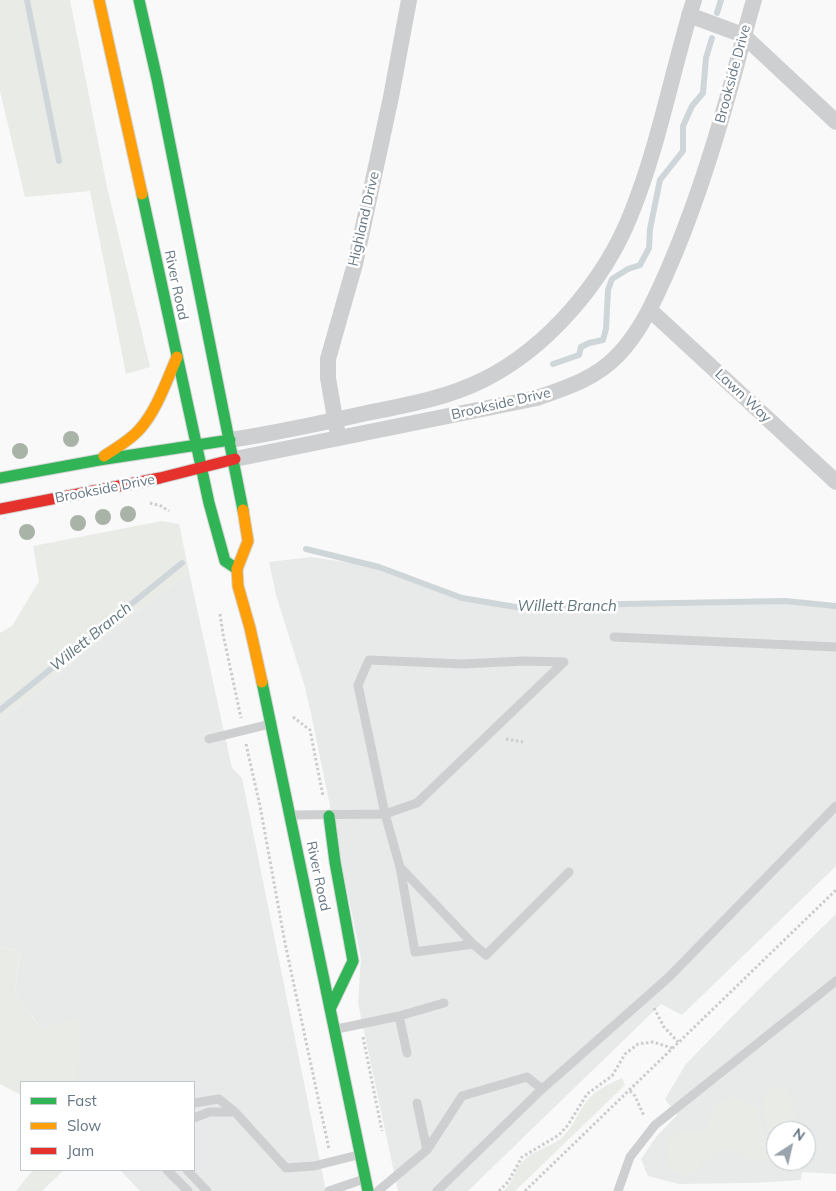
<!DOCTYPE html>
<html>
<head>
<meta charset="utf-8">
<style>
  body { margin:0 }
  #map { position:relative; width:836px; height:1191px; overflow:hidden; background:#f9f9f9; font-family:Mulish,sans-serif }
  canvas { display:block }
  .legend { position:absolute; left:20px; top:1081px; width:175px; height:90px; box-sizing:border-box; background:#fff; border:1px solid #c1c8cd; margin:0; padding:6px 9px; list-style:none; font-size:15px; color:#657683 }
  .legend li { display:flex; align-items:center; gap:10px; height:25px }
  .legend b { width:25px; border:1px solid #c1c8cd }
  .north { position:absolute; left:766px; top:1121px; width:50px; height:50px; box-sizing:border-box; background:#fff; border:1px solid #c1c8cd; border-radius:50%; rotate:35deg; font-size:14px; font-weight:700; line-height:20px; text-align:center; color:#657683 }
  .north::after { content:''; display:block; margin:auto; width:18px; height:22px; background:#99a4ac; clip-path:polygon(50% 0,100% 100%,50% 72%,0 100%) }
</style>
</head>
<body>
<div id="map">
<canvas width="836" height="1191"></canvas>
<ul class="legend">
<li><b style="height:6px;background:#30b455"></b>Fast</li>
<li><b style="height:6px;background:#ff9f0a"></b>Slow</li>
<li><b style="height:6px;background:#e5322d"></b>Jam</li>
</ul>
<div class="north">N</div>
</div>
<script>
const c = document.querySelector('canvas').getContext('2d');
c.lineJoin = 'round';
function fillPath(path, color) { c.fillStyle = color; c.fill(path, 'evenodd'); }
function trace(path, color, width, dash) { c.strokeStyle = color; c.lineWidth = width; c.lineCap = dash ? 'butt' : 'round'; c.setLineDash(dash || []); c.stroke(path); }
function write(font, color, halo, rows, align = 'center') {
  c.font = font + ' Mulish,sans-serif'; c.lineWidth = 5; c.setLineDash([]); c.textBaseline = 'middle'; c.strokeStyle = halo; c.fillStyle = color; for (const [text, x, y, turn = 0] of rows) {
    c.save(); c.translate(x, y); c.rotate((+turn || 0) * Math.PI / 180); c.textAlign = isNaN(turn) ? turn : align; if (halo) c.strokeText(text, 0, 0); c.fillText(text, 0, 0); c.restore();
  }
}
fillPath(new Path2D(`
  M311,557L379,567L462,598L522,608L622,604L785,601L836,606V866L682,1015L661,1004L468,1191H398L358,1003L361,958L311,713L304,684L276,595L269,562Z
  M189,572L232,768L242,778L326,1191H140L120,1170H194V1082H78V1075L15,994L20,951L0,946V721L121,624Z
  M836,914V1174L802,1172L801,1180L752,1183L679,1184L648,1176L641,1159L656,1137L677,1115L665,1099L686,1064L758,990ZM776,1131H806V1161H776Z`), '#e8e9e9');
fillPath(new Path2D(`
  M0,0H70L107,187L150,367L126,374L90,191L25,197L0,91Z
  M162,521L179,524L189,572L121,624L0,721V633L12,626L39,581L33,546Z
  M0,946L20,951L15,994L41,1028L81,1018L78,1082H21V1095L0,1084Z
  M622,1078L625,1085L515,1191H503C513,1183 514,1170 522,1162C532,1151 547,1148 559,1140C572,1130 577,1114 586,1102C595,1090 609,1084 622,1078Z
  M773,1088L786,1089L793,1099L794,1112L797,1119L806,1131H776V1142C765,1128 760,1108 768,1091Z
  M735,1097L749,1105L759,1106C760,1115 761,1123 765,1131C770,1143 776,1145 776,1158C771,1159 766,1162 761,1162C746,1162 736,1146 720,1151C700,1157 697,1188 671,1170L666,1145C676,1128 683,1132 700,1132C717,1120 704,1101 735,1097Z
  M33,1170H64L42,1191H16Z`), '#e8ebe6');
trace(new Path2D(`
  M27,0L59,161
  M717,13L721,0
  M553,364L579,355L581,347L589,343L603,340L606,329L608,290L612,279L628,269L640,265L649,248L650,229L660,180L683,151V126L692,106L703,93L706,58L712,38
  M306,549L379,567L462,598L522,608L622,604L785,601L836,606
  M0,710L182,563`), '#ced6d9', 6);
const fast = new Path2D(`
  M139,0L157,79L243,510
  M142,194L209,503L225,561L237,569
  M0,478L99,460L230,440
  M262,682L368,1191
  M329,816L335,862L353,961L330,1009`);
const slow = new Path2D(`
  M99,0L142,194
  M104,456C116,448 129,441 139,430C157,410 166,382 177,357
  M243,510L248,541L237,569L238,586L250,628L262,682`);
const jam = new Path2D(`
  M0,509L160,478L235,459`);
trace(fast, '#d5d6d7', 13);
trace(slow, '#d5d6d7', 13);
trace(jam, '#d5d6d7', 13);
trace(new Path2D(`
  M150,503L161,506L169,511
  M220,614L223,634L241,718
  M293,717L310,730L323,796
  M506,739L523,742
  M246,744L260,806L285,943L329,1149
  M654,1008L664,1027L678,1042
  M363,1037L382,1131
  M630,1091L635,1096L644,1116
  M499,1191L508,1182L522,1157L559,1135L568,1125L587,1094L612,1076L625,1054L638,1044L653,1042L672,1048
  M525,1191L836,890`), '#cbcccd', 3, [2.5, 2.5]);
trace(new Path2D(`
  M614,637L836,647
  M369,660L462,664L524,661L564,662L417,803L385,814L358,685Z
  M209,739L270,724
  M292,815L385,814L400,867
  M400,867L473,944L415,952Z
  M473,944L486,955L569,872
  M399,1016L444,1003
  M337,1029L399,1016L407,1053
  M194,1103L219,1099L235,1112L286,1168L314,1166L358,1155
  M194,1118L209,1112H235
  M427,1150L462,1096L527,1077L542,1089
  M167,1170L188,1191
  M187,1170L207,1191
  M329,1191L364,1179
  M378,1191L427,1150L417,1103
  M437,1191L542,1089L669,977L836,806
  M618,1191L630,1157L655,1125L836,981`), '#cecfd0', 9);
trace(new Path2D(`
  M689,15L743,35L836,122
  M650,310L836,482
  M337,430L328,378V359L355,264L391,97L409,0
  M230,440C276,433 322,423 367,413C407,405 447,398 483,380C548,348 605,280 631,214C659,145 672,71 694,0
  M235,459L537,398C565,388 595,379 617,356C640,333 654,301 667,272C693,213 712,153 729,92C738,61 745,30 754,0`), '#cecfd0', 16);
trace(fast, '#30b455', 11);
trace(slow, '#ff9f0a', 11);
trace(jam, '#e5322d', 11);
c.fillStyle = '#a9b3a7';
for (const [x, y] of [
  [71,439],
  [20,451],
  [128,514],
  [103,517],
  [78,523],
  [27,532]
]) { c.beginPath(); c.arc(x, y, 8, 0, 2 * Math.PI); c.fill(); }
write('14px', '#657683', '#fff', [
  ["Brookside Drive",733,74,-75],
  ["Highland Drive",364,219,-77],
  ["River Road",176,285,78],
  ["Lawn Way",743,396,43],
  ["Brookside Drive",501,404,-13],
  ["Brookside Drive",105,489,-11],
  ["River Road",318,876,78]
]);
write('italic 15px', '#60757c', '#fff', [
  ["Willett Branch",567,606],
  ["Willett Branch",91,637,-39]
]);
</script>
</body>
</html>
